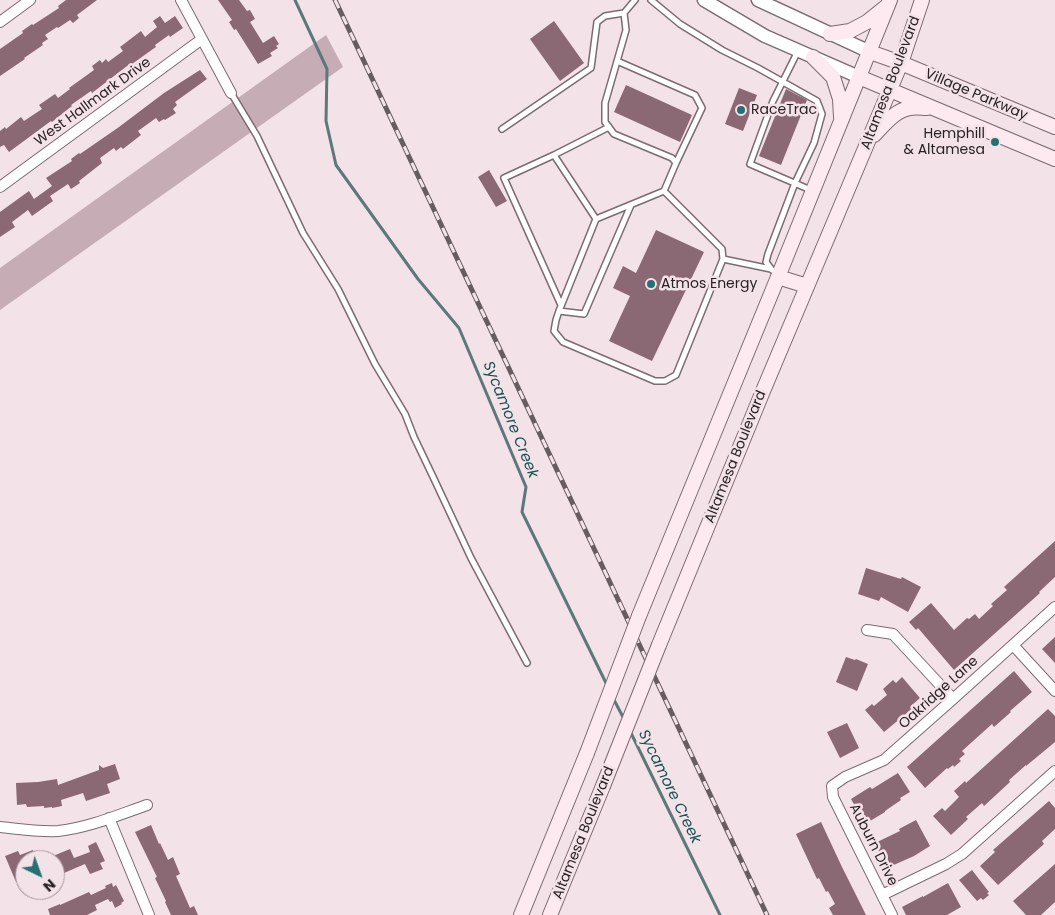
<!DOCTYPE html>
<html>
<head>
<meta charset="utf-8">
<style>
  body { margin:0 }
  #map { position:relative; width:1055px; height:915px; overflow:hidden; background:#f3e2e7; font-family:Poppins,sans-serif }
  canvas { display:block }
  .north { position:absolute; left:15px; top:850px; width:50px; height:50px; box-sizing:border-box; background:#f3e2e7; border:1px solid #a29599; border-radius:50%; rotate:138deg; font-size:14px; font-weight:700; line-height:20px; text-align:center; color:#282224 }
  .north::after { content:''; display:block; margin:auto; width:18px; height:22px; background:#257072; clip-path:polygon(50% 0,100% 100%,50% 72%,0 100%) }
</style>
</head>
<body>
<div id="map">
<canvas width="1055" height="915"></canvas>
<div class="north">N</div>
</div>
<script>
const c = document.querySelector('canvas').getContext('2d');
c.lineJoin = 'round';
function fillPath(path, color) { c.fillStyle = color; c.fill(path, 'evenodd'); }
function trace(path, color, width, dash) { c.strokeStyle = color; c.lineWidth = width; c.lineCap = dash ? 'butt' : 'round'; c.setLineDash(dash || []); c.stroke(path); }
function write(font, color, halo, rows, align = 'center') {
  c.font = font + ' Poppins,sans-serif'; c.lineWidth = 5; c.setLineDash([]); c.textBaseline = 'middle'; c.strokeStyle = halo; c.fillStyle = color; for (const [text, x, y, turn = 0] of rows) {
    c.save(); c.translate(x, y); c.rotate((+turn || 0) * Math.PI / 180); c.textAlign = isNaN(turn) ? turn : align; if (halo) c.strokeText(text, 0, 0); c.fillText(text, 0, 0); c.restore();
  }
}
fillPath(new Path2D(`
  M326,35L343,67L0,310V268Z`), '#c6adb5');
trace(new Path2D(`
  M295,0L327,69L326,121L336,165L418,279L459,328L526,487L522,512L607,685
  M613,698L624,719
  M630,731L720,915`), '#5d7879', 3);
fillPath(new Path2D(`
  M66,0H97L77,15L79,18L73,23L70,20L58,28L57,27L45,35L48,39L42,43L43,45L24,58L25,59L0,76V49L23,33L22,31L32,24L33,25L59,8L58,6Z
  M218,0H239L247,11L250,10L255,19L250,22L263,43L274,36L279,44L276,46L278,48L270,53L272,56L258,64L236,29L234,30L229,22L232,20Z
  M160,16L165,23L175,16L183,28L170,37L169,35L155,45L156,47L153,49L132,64L131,63L92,93L91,91L71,105L72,106L52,122L51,121L9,152L4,145L0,147V131L5,127L6,129L21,117L24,121L42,109L39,105L55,94L58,98L70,89L69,88L94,70L92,66L100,60L102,63L106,59L108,62L123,51L120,47L141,31L145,37L157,27L153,21Z
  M554,21L584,63L560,81L530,39Z
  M200,70L207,79L175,102L177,105L173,109L176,113L165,120L164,119L159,122L156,118L138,131L141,135L123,149L121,147L116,151L114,148L100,158L102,163L79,181L80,183L71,189L68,184L50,196L53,201L32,216L28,210L12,222L15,227L0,237V212L29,191L34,199L52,186L46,178L72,161L71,159L79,153L80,154L119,127L164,93Z
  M626,85L692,115L680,142L614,112Z
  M739,88L757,95L743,131L725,124Z
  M786,89L807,100L781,165L759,156Z
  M489,170L507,201L496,207L478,177Z
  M656,230L704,252L652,361L609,341L630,296L613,288L623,266L636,273Z
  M1055,541V577L1039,592L1040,593L954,670L918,628L916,630L909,622L931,603L954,630L967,618L969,619L975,614L979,619L993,606L991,604L1007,590L1004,587Z
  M866,568L901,579L902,577L921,587L908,612L881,597L879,601L858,594Z
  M1055,637V663L1042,649Z
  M846,657L855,660L856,659L868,664L857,691L836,682Z
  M1014,671L1032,692L1010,711L1011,712L994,727L992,724L962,751L965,754L959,759L961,761L954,767L953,765L948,769L947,768L925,788L907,767Z
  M902,677L920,698L911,706L913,708L884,732L865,710L872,704L874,706L887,695L883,689L893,680L896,683Z
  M1048,709L1055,716V742L1026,766V765L1009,780L1010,782L984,806L982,803L966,817L968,819L951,835L933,816L942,808L945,811L959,797L954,791L965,781L966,783Z
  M847,723L859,748L840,758L827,732Z
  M115,764L120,779L107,784L110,793L86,801L83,793L61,800L62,806L52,808V807L44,808V806L27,807L26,804L17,805L16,783L38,782L57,779L58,785L99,770V765L103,768Z
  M898,773L910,792L900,798L901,800L885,811V812L865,824L851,799L870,787L872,789Z
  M1049,801L1055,808V829L1042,841L1044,844L998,885L980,866L995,852L993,850Z
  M916,820L930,846L914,856L887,868L875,843L900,831L899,829Z
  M821,822L842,867L866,915H833L829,908L835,904L828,891L826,892L819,878L817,879L796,834Z
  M151,825L159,844L160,843L168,860L173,857L180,874L176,876L190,908L194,906L198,915H171L165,902L166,901L155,878L157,877L135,832Z
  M96,842L105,861L100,863L103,869L90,874L85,864L64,873L61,865L57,866L53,856L70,849L74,858L90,852L88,846Z
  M33,850L36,860H25V878L16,882L5,856L18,851L20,855Z
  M1055,864V902L1041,915H1026L1013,901Z
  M972,870L989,892L987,893L989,895L983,900L981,898L977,901L959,880Z
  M112,883L113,887L116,885L124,901L121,903L122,904L115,908L112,901L110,902L108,899L95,905L97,910L87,915H50L48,909L60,904V905L89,892L91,895L106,888L105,886Z
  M948,883L961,907L947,915H906L902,907L923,896V897Z`), '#8a6974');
const service = new Path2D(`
  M635,0L624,13L626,30L605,103V122L614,134L672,158L676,163L664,191
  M651,0L680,24L722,50L758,68L817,101L822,114L814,143L795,183L768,254L766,262L772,270
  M798,51L773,101L750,164L813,191
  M617,61L695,95L702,108L676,163
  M231,93L257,136L303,233L338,289L375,364L405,414L414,437L435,481L471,558L527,663
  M502,129L591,68L597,22L605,16L624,13
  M554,155L504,178L561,305
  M596,219L554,155L609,127
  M723,259L722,249L664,191L596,219L559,311L556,320L554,331L563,342L655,381H665L676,375L723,259L771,269
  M559,311L584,314L631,205`);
const minor = new Path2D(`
  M181,0L231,93
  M0,22L30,0
  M0,187L202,39
  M867,630L893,634L953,699
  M1013,645L1055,691
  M109,818L149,915
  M0,827C19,829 38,832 58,831C88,828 118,815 147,805
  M882,895L946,864L962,854L1055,771
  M892,915L833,797L832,786L845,777L884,760L953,699L1055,607`);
const tertiary = new Path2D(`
  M704,0L765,36L859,77
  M758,0L870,52`);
const secondary = new Path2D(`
  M830,34L850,31L867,22L887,6
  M870,52L901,63L1055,127
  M813,57L833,77L840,99L841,117
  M859,77L1055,159
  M874,135C884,125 895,110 910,108C916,107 922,108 927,108
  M778,277L807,286
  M639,616L778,277L890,0
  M659,645L763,391L901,63L922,0
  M521,915L587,753
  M550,915L603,786`);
trace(service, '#7b6c71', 8);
trace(minor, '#7b6c71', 12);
trace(tertiary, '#7b6c71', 15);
trace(secondary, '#7b6c71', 16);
trace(service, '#fff', 5);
trace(minor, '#fff', 10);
trace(tertiary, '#fff', 12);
trace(secondary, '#fceaf0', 14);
const rail = new Path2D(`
  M335,0L767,915`);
trace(rail, '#675d60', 5);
trace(rail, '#f3e2e7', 3, [9]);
const secondaryBridge = new Path2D(`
  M587,753L639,616
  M603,786L659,645`);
trace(secondaryBridge, '#7b6c71', 16, []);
trace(secondaryBridge, '#fceaf0', 14);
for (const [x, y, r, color] of [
  [741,110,5,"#257072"],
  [995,142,5,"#257072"],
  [651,284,5,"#257072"]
]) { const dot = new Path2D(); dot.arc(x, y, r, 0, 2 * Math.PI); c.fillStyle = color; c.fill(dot); trace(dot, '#f3e2e7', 2); }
write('14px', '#282224', '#f3e2e7', [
  ["Altamesa Boulevard",891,83,-69],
  ["Village Parkway",976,95,23],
  ["West Hallmark Drive",93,102,-36],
  ["Altamesa Boulevard",736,457,-68],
  ["Oakridge Lane",939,693,-42],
  ["Altamesa Boulevard",584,833,-68],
  ["Auburn Drive",873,845,63]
]);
write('14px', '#282224', '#f3e2e7', [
  ["RaceTrac",751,110],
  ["Hemphill",985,134,"right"],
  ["& Altamesa",985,150,"right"],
  ["Atmos Energy",661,284]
], 'left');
write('italic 15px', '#165253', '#f3e2e7', [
  ["Sycamore Creek",510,420,68],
  ["Sycamore Creek",669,787,64]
]);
</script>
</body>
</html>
